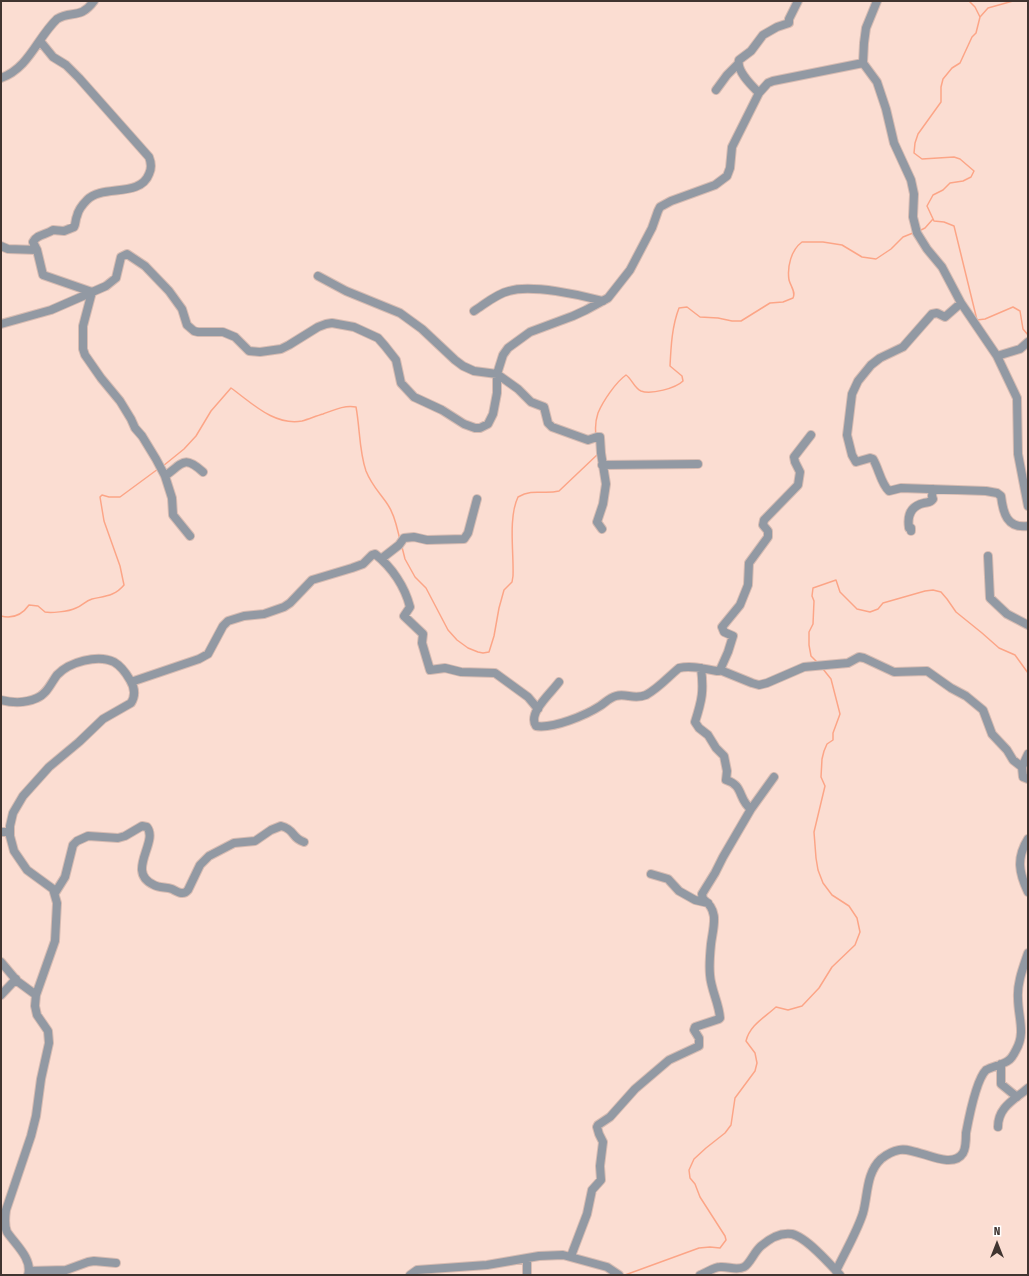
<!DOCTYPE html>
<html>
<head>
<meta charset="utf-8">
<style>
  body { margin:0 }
  #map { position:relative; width:1029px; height:1276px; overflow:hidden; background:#fbddd2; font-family:"Fira Sans Condensed",sans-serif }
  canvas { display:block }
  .frame { position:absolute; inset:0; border:2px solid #403430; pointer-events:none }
  .north { position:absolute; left:977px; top:1224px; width:40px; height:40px; -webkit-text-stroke:3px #fff; paint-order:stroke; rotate:0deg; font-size:11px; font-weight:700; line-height:16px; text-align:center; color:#403430 }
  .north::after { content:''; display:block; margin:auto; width:14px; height:18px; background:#403430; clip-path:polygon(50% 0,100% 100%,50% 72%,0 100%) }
</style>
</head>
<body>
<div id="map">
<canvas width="1029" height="1276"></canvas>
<div class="frame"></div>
<div class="north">N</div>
</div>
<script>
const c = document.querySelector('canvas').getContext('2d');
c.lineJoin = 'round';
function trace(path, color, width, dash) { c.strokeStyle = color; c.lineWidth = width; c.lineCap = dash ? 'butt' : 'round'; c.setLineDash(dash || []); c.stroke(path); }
trace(new Path2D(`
  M969,1L975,7L980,17
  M1013,1L988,8L980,17L976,33L972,37L960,63L952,68L943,79L941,87V102L918,134L915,143L914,153L922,159L954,157L960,159L974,171L971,177L963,181L950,183L943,190L933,195L927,206L934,221L944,222L954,226L977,320L985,319L1013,307L1020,311L1023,329L1028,335
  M919,231L925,228L933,219
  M596,435C595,428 596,419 598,413C603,401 616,382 626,375C632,379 634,388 641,391C651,395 676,388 683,381L682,376L670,366C671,346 672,326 679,308L687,307L700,317L718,318L732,321H741L770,303L783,302L793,298C796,292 791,287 789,280C787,267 791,250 802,242H823L842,245L862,257L876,259L891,249L903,237L913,233
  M163,466L184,449L196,436L211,411L231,388C252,403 274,426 302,421C309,419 316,416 323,414C334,410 344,405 356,407C360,428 359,451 366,471C372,486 380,493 388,505C395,515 397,528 400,540
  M402,547L405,559L415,577L426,588L448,630L457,640L468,648L478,652L483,653L489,652L494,636L499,608L504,590L512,582L513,576C514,553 508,518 518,497C534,488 543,495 559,491L598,454
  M1,616C13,619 22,615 29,605L38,606L45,612C50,613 68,612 76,608C82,606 85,601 92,599C105,596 115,596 124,585L120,566L104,521L100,497L102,495L109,497H120L158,469
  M818,663L811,656L809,645V632L813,624L814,601L812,596L813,588L836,580L840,592L857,609L870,612L878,609L883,603L925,591L933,590L941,592L947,599L956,612L982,633L999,648L1015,655L1028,673
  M625,1275L699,1248L710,1247L720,1248L726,1240L725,1236L700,1197L695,1184L690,1178L689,1170L694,1159L706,1148L725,1133L731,1125L735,1098L755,1071L757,1063L755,1053L746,1041C750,1025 764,1018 776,1007L788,1010L802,1006L819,988L832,967L855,945L860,932L857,918L849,906L832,895L823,883L818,870L816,858L814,832L825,786L821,777L822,759L824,751L827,744L833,740V733L840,714L831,679L823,669`), '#fca587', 1.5);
const minor = new Path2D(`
  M877,1L866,28L864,43L863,63L877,82L886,109L894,143L911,180L914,194L913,217L917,233L927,249L942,267L961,303L997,356L1017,398L1018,454L1028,506
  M40,41L53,57L66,65L79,78L149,157C151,162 152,168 149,174C140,198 102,184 87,200C83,204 78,211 77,216C75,220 76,224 74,227L64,231L53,230C46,235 37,234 33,242L37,250L43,275L92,292L83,326V349L85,355L101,378L120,401L131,419L135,428L142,436L156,459L165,476L172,498L173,515L190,536
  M1,78C29,68 37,38 57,19C72,10 80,20 94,1
  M716,90L727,75L738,64
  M759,93C752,86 736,71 739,60L751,51L763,35L777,27L789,23V19L798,1
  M1,246L8,249L37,250
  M318,276L346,291L400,313L422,329L455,360L463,366L474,371L497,374L518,389L531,402L544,407L548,423L552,427L588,440L597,437H600L601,453L606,484L603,504L597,522L602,529
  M961,303L945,317L937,313L932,314L903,347L880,358L871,365L858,381L852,394L847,435L852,455L856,462L870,458L873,459C879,469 881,484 889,491L901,488L986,491L997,493L1001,496C1003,513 1007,529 1028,526
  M474,311C485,304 496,294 509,291C531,284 581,295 603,301
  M1,324L51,310L106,286L116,278L121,257L127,254L145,266L169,291L182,309L187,325L194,331L198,332H223L235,337L249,351L260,352L281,349L289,345L318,327L326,324L332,323L354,327L378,338L385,346L396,360L401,383L414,397L442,410L464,424L475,428H480L488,424L493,414L497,393V374L503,355L508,348L530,332L573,316L586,310L608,298L630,270L652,228L658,211L660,207L671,201L715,185L727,176L730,168L732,147L759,93L768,83L773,81L863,63
  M997,356L1020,349L1028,342
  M602,465L698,464
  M165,476C183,463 184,455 203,472
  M911,531V528H909C907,515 911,506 924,503C929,502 930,503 933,499L932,496L933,489
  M988,556L990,598L1007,614L1028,625
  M381,559L399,545L404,538L414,537L427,540L464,539L468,533L477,499
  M720,670L728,652L733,636L724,632L722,627L740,605L748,585L749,563L768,537V531L763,525L764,520L798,485L800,472L795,462L794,457L811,435
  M131,682L199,659L208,654L223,626L228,621L244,616L264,614L284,607L290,603L312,580L352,568L363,564L372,555L375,554C392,567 405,587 410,607L404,616L423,634L422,643L430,670L445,668L461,672L495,673L528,697L538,709
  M559,682C552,692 527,713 536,726C553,729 586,715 600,706C606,702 609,698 616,696C626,693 634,700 646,695C659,688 668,677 679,668C692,665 704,669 717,671H719L720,670L752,683L759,685L767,683L804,667L848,663L859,657L864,658L894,672L927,671L951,688L966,696L983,710L992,734L1007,750L1013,760L1022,767L1023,777L1028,779
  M1,700C13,703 26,703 37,698C47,694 51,683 57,675C69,662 98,654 114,662C121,666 126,673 130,680C135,688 136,695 131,703L103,719L79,742L49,767L23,796L13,813L10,826V836L14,851L27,870L53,889L57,903L55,941L36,995L35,1006L37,1015L48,1031L49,1043L41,1079L36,1116L31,1136L6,1210C5,1217 4,1225 7,1232C15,1244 33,1259 28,1275
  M1022,767L1028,754
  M751,809L774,777
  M1,832H10
  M1028,839C1016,858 1019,873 1028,892
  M651,874L668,879L679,891L695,900L708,903
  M55,893L65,877L73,845L77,841L88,836L118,838L125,836L142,826L147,827C159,842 125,872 154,885C159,888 166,887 172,889C178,892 183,896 188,890L200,865L209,856L234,843L255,841L271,830L281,826C296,830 291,838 304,842
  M1,962L17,981L36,995
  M1,995L16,979
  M1001,1064V1084L1017,1097
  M998,1127C998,1107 1014,1100 1028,1088
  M571,1256L587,1214L592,1190L601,1180L600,1166L603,1142L599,1134L597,1127L598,1125L610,1117L635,1089L669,1060L699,1046V1038L694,1030L695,1027L719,1019L720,1018C719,1003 711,990 710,975C709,965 710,954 711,944C713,927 720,911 703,899L702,894L715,873L723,857L751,809C738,800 744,785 726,780L727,771L724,756L716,748L708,735L699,728L695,722C702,700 704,691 701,668
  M527,1259V1275
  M29,1271L66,1270L88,1262L94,1261L116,1263
  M836,1271C845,1252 857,1232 863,1213C868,1195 866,1173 881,1159C886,1155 893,1151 899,1150C916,1146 951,1172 963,1153C966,1148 966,1139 966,1133C969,1117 976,1080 986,1070C993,1066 1003,1065 1009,1060C1012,1058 1014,1054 1016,1050C1026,1033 1018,1017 1018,998C1017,983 1023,968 1028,953
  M410,1275L417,1270L487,1265L539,1256L563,1255L607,1267L619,1275
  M700,1275C706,1273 714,1267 720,1267C728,1266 736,1271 744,1267C750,1264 754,1252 761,1246C769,1239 780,1232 792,1234C806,1237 830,1264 840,1275`);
trace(minor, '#d6bbb2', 10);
trace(minor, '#9299a3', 8);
</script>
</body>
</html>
